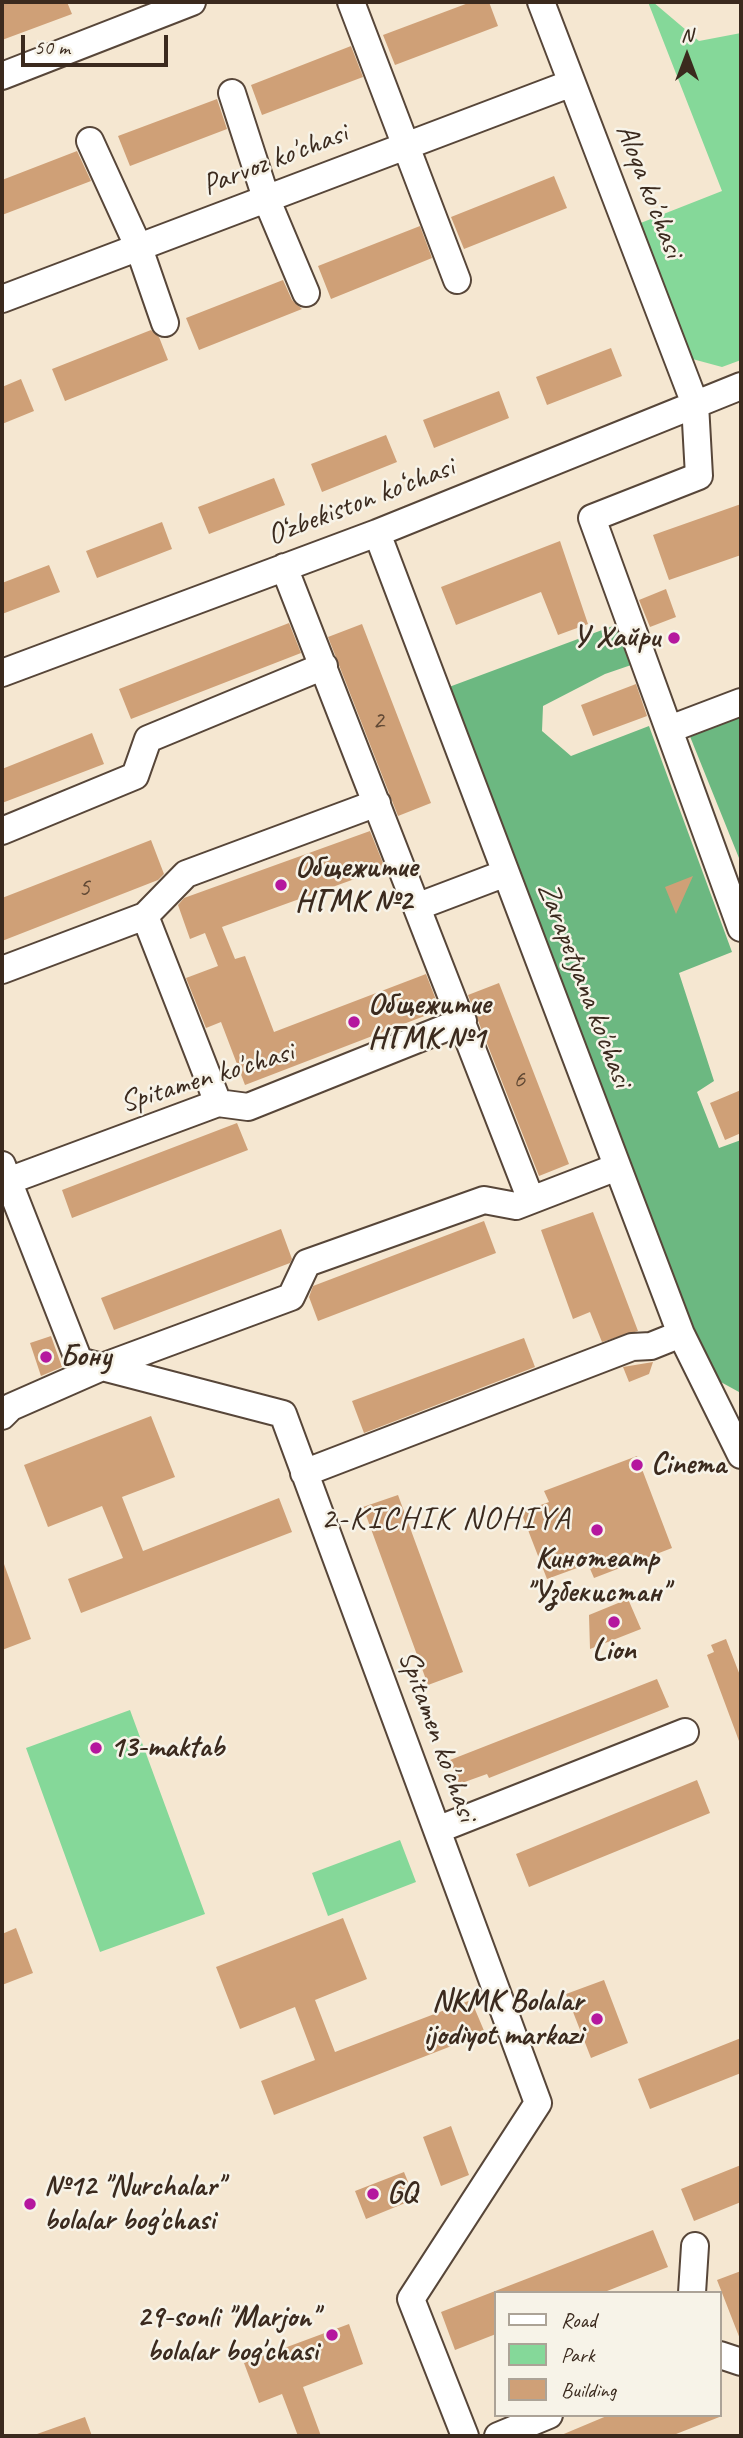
<!DOCTYPE html>
<html>
<head>
<meta charset="utf-8">
<style>
  body { margin:0 }
  #map { position:relative; width:743px; height:2438px; overflow:hidden; background:#f5e7d1; font-family:Caveat,sans-serif }
  canvas { display:block }
  .frame { position:absolute; inset:0; border:4px solid #3b2a1e; pointer-events:none }
  .legend { position:absolute; left:494px; top:2291px; width:228px; height:126px; box-sizing:border-box; background:#f7f3e8; border:2px solid #aca397; margin:0; padding:9px 12px; list-style:none; font-size:21px; color:#3b2a1e }
  .legend li { display:flex; align-items:center; gap:14px; height:35px }
  .legend b { width:35px; border:2px solid #aca397 }
  .north { position:absolute; left:652px; top:21px; width:70px; height:70px; -webkit-text-stroke:5px #f7f3e8; paint-order:stroke; rotate:0deg; font-size:19px; font-weight:700; line-height:28px; text-align:center; color:#3b2a1e }
  .north::after { content:''; display:block; margin:auto; width:24px; height:32px; background:#3b2a1e; clip-path:polygon(50% 0,100% 100%,50% 72%,0 100%) }
  .scale { position:absolute; left:21px; top:35px; width:147px; height:32px; box-sizing:border-box; border:4px solid #3b2a1e; border-top:0; padding-left:9px; font-size:21px; line-height:24px; white-space:nowrap; color:#3b2a1e; -webkit-text-stroke:5px #f7f3e8; paint-order:stroke }
</style>
</head>
<body>
<div id="map">
<canvas width="743" height="2438"></canvas>
<div class="frame"></div>
<ul class="legend">
<li><b style="height:9px;background:#fff"></b>Road</li>
<li><b style="height:19px;background:#85d899"></b>Park</li>
<li><b style="height:19px;background:#cfa077"></b>Building</li>
</ul>
<div class="north">N</div>
<div class="scale">50 m</div>
</div>
<script>
const c = document.querySelector('canvas').getContext('2d');
c.lineJoin = 'round';
function fillPath(path, color) { c.fillStyle = color; c.fill(path, 'evenodd'); }
function trace(path, color, width, dash) { c.strokeStyle = color; c.lineWidth = width; c.lineCap = dash ? 'butt' : 'round'; c.setLineDash(dash || []); c.stroke(path); }
function write(font, color, halo, rows, align = 'center') {
  c.font = font + ' Caveat,sans-serif'; c.lineWidth = 5; c.setLineDash([]); c.textBaseline = 'middle'; c.strokeStyle = halo; c.fillStyle = color; for (const [text, x, y, turn = 0] of rows) {
    c.save(); c.translate(x, y); c.rotate((+turn || 0) * Math.PI / 180); c.textAlign = isNaN(turn) ? turn : align; if (halo) c.strokeText(text, 0, 0); c.fillText(text, 0, 0); c.restore();
  }
}
fillPath(new Path2D(`
  M648,2H653L699,41L741,33V360L722,367L685,357L633,226L722,191Z
  M130,1710L205,1914L100,1952L26,1748Z
  M400,1840L416,1882L328,1916L312,1873Z`), '#85d899');
fillPath(new Path2D(`
  M621,623L637,663L605,674L543,706L542,731L571,756L649,726L732,952L679,973L714,1081L697,1092L719,1148L741,1140V1399L739,1392L708,1375L449,687Z
  M741,716V863L689,734Z`), '#6cb881');
fillPath(new Path2D(`
  M2,2H67L72,14L2,40Z
  M471,2H489L498,26L395,65L383,35Z
  M351,46L363,77L262,115L251,85Z
  M217,99L227,129L130,166L118,136Z
  M77,151L91,181L2,215V180Z
  M554,176L567,208L464,249L451,217Z
  M420,226L432,258L331,299L318,266Z
  M283,280L292,300L302,309L199,350L186,318Z
  M151,330L159,337L168,360L65,401L52,369Z
  M611,348L622,376L547,405L536,377Z
  M21,379L34,411L2,424V387Z
  M499,391L509,418L434,448L423,420Z
  M386,435L397,462L322,492L311,464Z
  M274,478L285,505L209,534L198,507Z
  M741,504V555L669,580L653,535Z
  M162,522L172,549L97,578L86,551Z
  M560,541L588,624L558,635L541,592L456,625L441,587Z
  M49,565L60,592L2,614V583Z
  M666,589L676,617L650,627L639,600Z
  M289,623L301,653L131,719L119,689Z
  M362,624L431,803L398,816L328,637Z
  M636,684L647,716L593,736L581,705Z
  M92,733L104,764L2,803V769Z
  M370,831L385,868L222,927L235,959L245,956L274,1032L426,974L440,1010L245,1085L221,1022L206,1028L186,978L218,966L205,933L190,939L178,905L184,898Z
  M151,840L164,874L158,880L2,941V898Z
  M693,876L676,914L665,887Z
  M499,983L569,1164L539,1176L468,995Z
  M741,1090V1133L725,1140L710,1103Z
  M237,1123L248,1150L72,1218L62,1190Z
  M593,1212L638,1331L602,1342L590,1312L573,1319L541,1230Z
  M484,1221L496,1253L318,1321L309,1297L313,1286Z
  M281,1229L292,1259L290,1263L114,1330L101,1298Z
  M51,1336L62,1367L41,1376L30,1343Z
  M524,1338L535,1367L364,1433L352,1401Z
  M653,1362L649,1374L629,1382L623,1367Z
  M151,1416L175,1477L122,1497L143,1551L279,1498L292,1532L81,1613L68,1579L123,1558L102,1506L48,1527L24,1465Z
  M637,1456L672,1548L594,1578L588,1564L547,1579L521,1512L549,1502L544,1491Z
  M398,1495L463,1672L428,1685L363,1507Z
  M4,1564L31,1639L2,1650V1565Z
  M628,1599L641,1629L590,1649L589,1615Z
  M726,1639L741,1678L739,1741L707,1655L714,1652L711,1645Z
  M657,1679L669,1707L489,1778L487,1774L459,1784L450,1760Z
  M697,1780L710,1813L529,1887L516,1854Z
  M343,1918L367,1979L315,2000L335,2052L471,2000L485,2033L274,2115L261,2081L315,2060L295,2007L240,2029L216,1967Z
  M16,1928L33,1973L2,1985V1934Z
  M604,1980L628,2043L591,2058L566,1994Z
  M741,2038V2073L650,2109L638,2079Z
  M451,2126L469,2175L441,2186L423,2137Z
  M741,2165V2202L694,2221L681,2189Z
  M404,2172L415,2199L366,2219L355,2191Z
  M653,2230L668,2267L602,2293H496V2334L455,2350L441,2312Z
  M741,2271V2339H740L717,2280Z
  M349,2324L363,2364L303,2387L321,2436H298L282,2394L259,2403L244,2363Z
  M609,2415H722V2416L671,2436H559Z
  M85,2417L92,2436H37V2434Z`), '#cfa077');
const minor = new Path2D(`
  M351,2L457,280
  M541,2L695,404L699,476L592,518L741,928
  M2,76L192,2
  M232,93L266,198L306,293
  M90,141L139,248L165,323
  M2,299L572,83
  M377,533L681,1334L741,1455
  M284,567L531,1200
  M2,673L377,533L741,386
  M670,729L741,702
  M2,831L135,776L148,739L324,666
  M419,906L506,873
  M145,916L218,1103
  M2,970L145,916L186,874L377,803
  M2,1165L79,1361L283,1414L538,2103L411,2299L465,2436
  M8,1181L218,1103L248,1107L463,1021
  M2,1416L11,1407L102,1367L291,1297L307,1263L484,1200L516,1206L617,1167
  M304,1473L632,1347L651,1346L681,1334
  M437,1830L685,1732
  M692,2293L695,2246
  M720,2355L741,2362
  M498,2436L549,2415`);
trace(minor, '#574639', 30);
trace(minor, '#fff', 26);
for (const [x, y, r, color] of [
  [674,638,7,"#b5179e"],
  [281,885,7,"#b5179e"],
  [354,1022,7,"#b5179e"],
  [46,1357,7,"#b5179e"],
  [637,1465,7,"#b5179e"],
  [597,1530,7,"#b5179e"],
  [614,1622,7,"#b5179e"],
  [96,1748,7,"#b5179e"],
  [597,2019,7,"#b5179e"],
  [373,2194,7,"#b5179e"],
  [30,2204,7,"#b5179e"],
  [332,2335,7,"#b5179e"]
]) { const dot = new Path2D(); dot.arc(x, y, r, 0, 2 * Math.PI); c.fillStyle = color; c.fill(dot); trace(dot, '#f7f3e8', 2.5); }
write('26px', '#604834', null, [
  ["2",378,721],
  ["5",84,888],
  ["6",519,1080]
]);
write('30px', '#3b2a1e', '#f7f3e8', [
  ["Parvoz ko'chasi",275,160,-21],
  ["Aloqa ko'chasi",649,191,69],
  ["O‘zbekiston ko‘chasi",361,502,-21],
  ["Zarapetyana ko'chasi",584,985,69],
  ["Spitamen ko'chasi",207,1078,-17],
  ["Spitamen ko'chasi",437,1736,70]
]);
write('bold 30px', '#3b2a1e', '#f7f3e8', [
  ["У Хайри",660,638,"right"],
  ["Общежитие",295,868],
  ["НГМК №2",295,902],
  ["Общежитие",368,1005],
  ["НГМК №1",368,1039],
  ["Бону",60,1357],
  ["Cinema",651,1465],
  ["Кинотеатр",597,1559,"center"],
  ["\"Узбекистан\"",597,1593,"center"],
  ["Lion",614,1651,"center"],
  ["13-maktab",110,1748],
  ["NKMK Bolalar",583,2002,"right"],
  ["ijodiyot markazi",583,2036,"right"],
  ["№12 \"Nurchalar\"",44,2187],
  ["bolalar bog'chasi",44,2221],
  ["GQ",387,2194],
  ["29-sonli \"Marjon\"",318,2318,"right"],
  ["bolalar bog'chasi",318,2352,"right"]
], 'left');
c.letterSpacing = '2px';
write('32px', '#3b2a1e', '#f7f3e8', [
  ["2-KICHIK NOHIYA",446,1520]
]);
c.letterSpacing = '0px';
</script>
</body>
</html>
